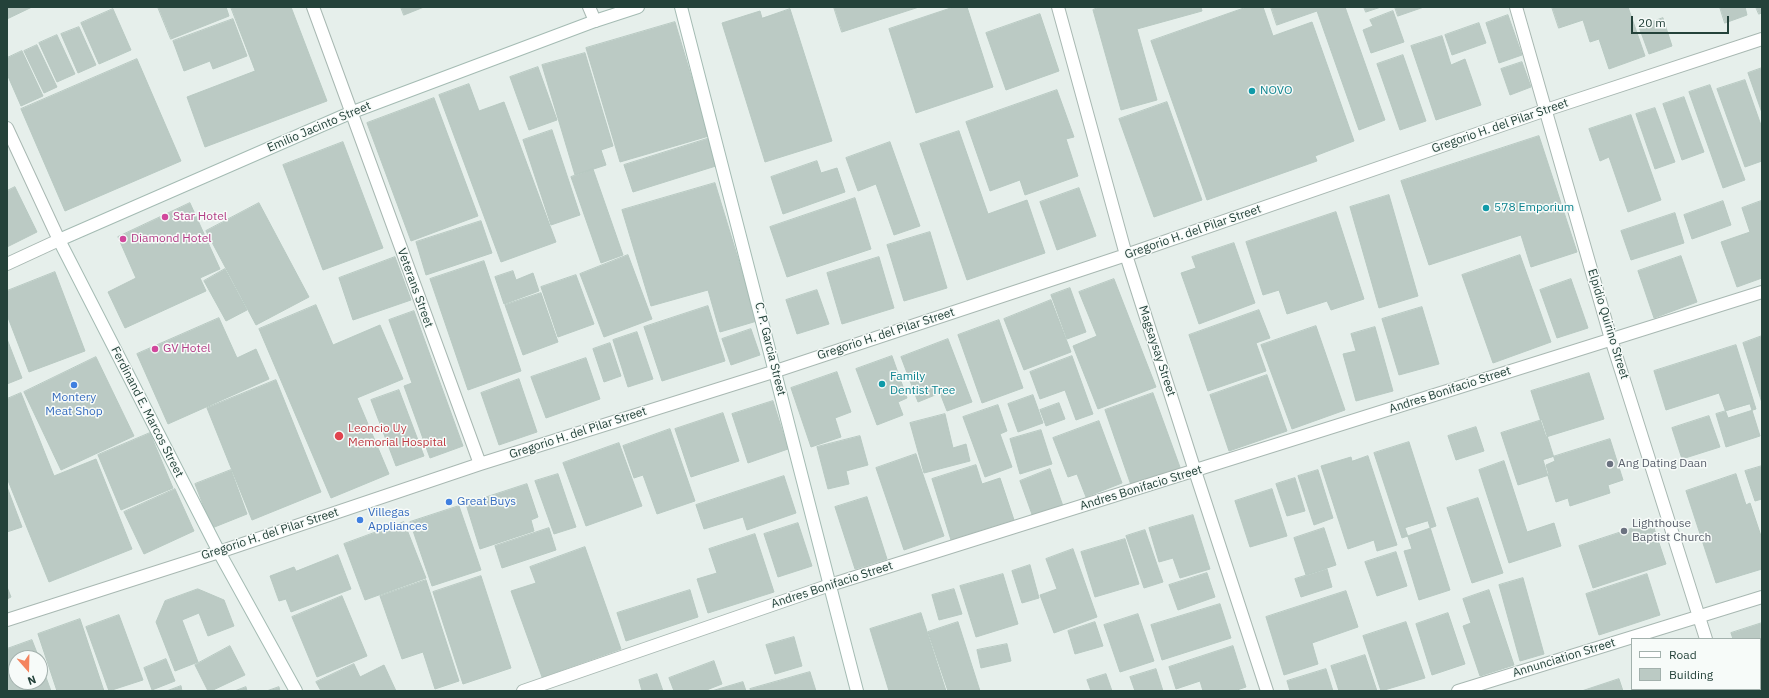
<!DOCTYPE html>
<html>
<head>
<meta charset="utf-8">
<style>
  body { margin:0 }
  #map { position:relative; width:1769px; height:698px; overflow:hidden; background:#e6efeb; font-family:"IBM Plex Sans",sans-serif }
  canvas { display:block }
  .frame { position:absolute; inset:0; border:8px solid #24423a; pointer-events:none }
  .legend { position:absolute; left:1631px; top:638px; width:130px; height:52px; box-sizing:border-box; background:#f7fbf9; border:1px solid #a3b1ad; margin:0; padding:5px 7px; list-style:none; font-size:12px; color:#24423a }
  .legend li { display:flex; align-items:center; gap:8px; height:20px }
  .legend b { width:20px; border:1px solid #a3b1ad }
  .north { position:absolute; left:8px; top:650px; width:40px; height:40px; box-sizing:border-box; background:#f7fbf9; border:1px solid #a3b1ad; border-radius:50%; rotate:160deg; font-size:11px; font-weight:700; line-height:16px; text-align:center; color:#24423a }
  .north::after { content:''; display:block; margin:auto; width:14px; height:18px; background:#f4845f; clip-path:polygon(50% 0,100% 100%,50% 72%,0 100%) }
  .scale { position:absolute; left:1631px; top:16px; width:98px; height:18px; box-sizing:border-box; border:2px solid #24423a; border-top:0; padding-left:5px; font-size:12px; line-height:14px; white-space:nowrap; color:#24423a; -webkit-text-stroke:3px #f7fbf9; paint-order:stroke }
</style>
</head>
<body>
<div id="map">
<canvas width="1769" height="698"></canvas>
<div class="frame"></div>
<ul class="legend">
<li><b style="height:5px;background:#fff"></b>Road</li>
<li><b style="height:11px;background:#bbcac4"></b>Building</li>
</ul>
<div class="north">N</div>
<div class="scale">20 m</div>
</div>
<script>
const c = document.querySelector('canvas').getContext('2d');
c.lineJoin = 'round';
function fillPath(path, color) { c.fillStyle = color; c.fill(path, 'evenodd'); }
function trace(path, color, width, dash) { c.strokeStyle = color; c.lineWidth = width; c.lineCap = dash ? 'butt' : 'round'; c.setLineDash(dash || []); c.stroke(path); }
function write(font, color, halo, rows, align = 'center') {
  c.font = font + ' "IBM Plex Sans",sans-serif'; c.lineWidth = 3; c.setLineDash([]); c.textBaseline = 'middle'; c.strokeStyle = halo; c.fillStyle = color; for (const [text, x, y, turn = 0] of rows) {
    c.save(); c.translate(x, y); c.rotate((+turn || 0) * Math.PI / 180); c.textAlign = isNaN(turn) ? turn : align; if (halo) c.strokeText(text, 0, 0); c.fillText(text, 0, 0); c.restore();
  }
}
const building = new Path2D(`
  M7,7H32L7,19Z
  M158,7H226L229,16L171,39Z
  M231,7H291L327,101L205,147L187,97L255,71Z
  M401,7H424L404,15Z
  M834,7H919L842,32Z
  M954,7H967L993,87L916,113L889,29Z
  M1099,7H1201L1202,11L1137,29L1157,100L1121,110L1093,10Z
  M1247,7H1263L1273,36L1312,22L1354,141L1315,156L1317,161L1207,200L1151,41Z
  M1271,7H1345L1385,120L1359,130L1317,11L1277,25Z
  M1364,7H1381L1366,12Z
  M1395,7H1424L1398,16Z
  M1552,7H1628L1645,56L1609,69L1599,39L1590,42L1583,20L1559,28Z
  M1720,7H1745L1747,15L1725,23Z
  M1756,7H1762V13L1759,14Z
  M113,9L131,50L99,64L81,23Z
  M790,9L832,141L765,162L722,23L760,11L762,18Z
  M1393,11L1404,42L1371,53L1363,30L1373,26L1370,20Z
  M1040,14L1059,71L1006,90L986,33Z
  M1508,15L1522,55L1499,63L1486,23Z
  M1663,18L1672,46L1649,54L1639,27Z
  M233,19L247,56L213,69L210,61L184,71L173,41Z
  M675,22L709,136L620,162L586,48Z
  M1479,23L1486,43L1452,55L1445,35Z
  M79,27L96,65L78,73L61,34Z
  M57,35L75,74L57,82L39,43Z
  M1442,36L1451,65L1465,59L1481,105L1436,120L1411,46Z
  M37,45L57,87L44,93L24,51Z
  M22,51L43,96L21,106L7,74V58Z
  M585,53L613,146L601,150L606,165L575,175L542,65Z
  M1403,55L1426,121L1400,130L1377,64Z
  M137,59L181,161L65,211L21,109Z
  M1522,62L1531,87L1510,95L1501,69Z
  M538,67L557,120L529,130L510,77Z
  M1762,68V113L1748,73Z
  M1745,80L1762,128V161L1745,167L1717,89Z
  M469,84L479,111L504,102L556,242L501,262L439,95Z
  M1710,85L1745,180L1723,188L1689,92Z
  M1057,90L1074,137L1066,139L1078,176L1025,195L1020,180L990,191L966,122Z
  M1684,97L1704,152L1682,160L1663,104Z
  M434,98L478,216L411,241L367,123Z
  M1167,102L1202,200L1154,217L1119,119Z
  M1655,108L1675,162L1655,169L1636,114Z
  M1631,115L1661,200L1628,212L1609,157L1600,161L1589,129Z
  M552,130L580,215L551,225L523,140Z
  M959,131L988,214L1027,200L1045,253L967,280L920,144Z
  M1539,136L1577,252L1531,267L1521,235L1429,265L1401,181Z
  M710,138L719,165L633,192L624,165Z
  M343,142L383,248L323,270L283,165Z
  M890,142L920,226L894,235L876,184L858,191L846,158Z
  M817,161L821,173L837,168L845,192L783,214L771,177Z
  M593,169L623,255L601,263L571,177Z
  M715,183L757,321L720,332L708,290L651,306L622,210Z
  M15,187L37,232L7,247V191Z
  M1079,188L1096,236L1057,250L1040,202Z
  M1389,195L1418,296L1379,308L1350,207Z
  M855,198L871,249L787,277L770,227Z
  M1723,201L1731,225L1692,239L1684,215Z
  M1761,201L1762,278L1737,287L1721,242L1750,232L1742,208Z
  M190,203L220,269L200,278L206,291L125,328L108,292L136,278L118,237Z
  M259,203L309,297L256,325L206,231Z
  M1336,212L1364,299L1331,310L1327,301L1287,314L1279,290L1263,295L1246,242Z
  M1675,213L1684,243L1631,260L1621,231Z
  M481,221L492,253L426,275L416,242Z
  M930,232L947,288L904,301L887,245Z
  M1234,243L1255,303L1199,324L1181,273L1196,268L1192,257Z
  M628,255L652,319L604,337L580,274Z
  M1520,255L1551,342L1493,363L1462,275Z
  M1681,256L1697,302L1654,318L1638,271Z
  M395,257L411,300L353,320L339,278Z
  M879,257L894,308L842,324L827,273Z
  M484,261L521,371L468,390L430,279Z
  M225,269L247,310L226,321L204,281Z
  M513,271L516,280L533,273L539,291L504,304L495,277Z
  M55,272L85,351L29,372L7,315V291Z
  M576,275L594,324L558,337L541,287Z
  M1114,279L1156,387L1098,409L1073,346L1097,336L1079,292Z
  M1571,279L1588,328L1557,338L1540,290Z
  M1070,288L1086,332L1067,339L1051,295Z
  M817,290L829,324L797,334L786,300Z
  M541,293L558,342L523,355L505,305Z
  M1051,300L1071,352L1024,370L1004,319Z
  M316,305L333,345L380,325L403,379L357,398L389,474L331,498L259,329Z
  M708,306L725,361L662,381L644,327Z
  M1422,307L1439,364L1399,375L1382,319Z
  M1259,310L1270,338L1256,343L1266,371L1208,391L1189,335Z
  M414,311L463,446L430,458L404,386L412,383L389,320Z
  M219,318L237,358L256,349L269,379L168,424L137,354Z
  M999,320L1023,388L982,403L958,335Z
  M1316,326L1345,410L1292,429L1261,345Z
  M1375,327L1393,391L1356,401L1343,354L1356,351L1351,334Z
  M751,329L760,355L731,365L722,339Z
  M637,332L653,379L628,387L613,340Z
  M1762,336V403L1743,343Z
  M7,339L22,378L7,384Z
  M948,339L972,402L947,411L940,393L918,402L901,357Z
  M610,343L621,376L604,382L593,349Z
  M1736,345L1756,409L1728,418L1719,393L1666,410L1654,371Z
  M892,356L907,398L898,402L903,415L877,425L856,369Z
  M1072,356L1093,414L1076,420L1065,390L1040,399L1030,372Z
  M96,357L134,436L61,470L24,392Z
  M586,358L600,399L546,418L531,377Z
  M837,372L851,412L835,418L841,437L811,447L791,388Z
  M1589,373L1604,419L1546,437L1531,391Z
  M1267,375L1287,431L1229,451L1210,395Z
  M519,379L537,432L499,445L481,393Z
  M276,380L321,492L252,520L207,408Z
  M399,390L424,456L396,466L371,400Z
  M21,393L54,476L96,459L132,549L49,582L7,478V399Z
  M1153,393L1181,470L1132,488L1105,410Z
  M1033,395L1043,423L1018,432L1008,404Z
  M773,401L788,449L748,463L732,414Z
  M1059,403L1065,419L1046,426L1040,410Z
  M1750,404L1760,436L1726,447L1716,414Z
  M998,405L1007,431L1000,434L1012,467L985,477L963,417Z
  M723,413L739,461L691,477L675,429Z
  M945,414L953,448L966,444L970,461L924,473L910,423Z
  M1709,416L1720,447L1682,459L1672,428Z
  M1542,420L1555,461L1546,465L1549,475L1518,485L1501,433Z
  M1099,421L1122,483L1086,497L1077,474L1068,477L1053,438Z
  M1476,427L1484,451L1456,460L1448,436Z
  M670,429L695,501L657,514L643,475L634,478L623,446Z
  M1041,430L1052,464L1020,474L1010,439Z
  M150,433L173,488L121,510L98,455Z
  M860,436L868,465L846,471L849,484L828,489L817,447Z
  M1610,439L1623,480L1608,485L1610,493L1570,506L1568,498L1556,502L1543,460Z
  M1409,442L1436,526L1402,538L1374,453Z
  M619,443L642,506L586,526L563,463Z
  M916,454L944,536L904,550L876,468Z
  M1368,456L1397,545L1377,551L1374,540L1348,549L1321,466L1351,457L1352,461Z
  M1504,461L1527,532L1554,523L1561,546L1509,563L1479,470Z
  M976,465L982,484L1000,478L1014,520L951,540L932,479Z
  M1762,466V499L1755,501L1745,471Z
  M1050,469L1064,509L1034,520L1020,481Z
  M231,470L247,514L212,528L195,484Z
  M1318,470L1333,518L1314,525L1298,476Z
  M558,474L576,527L554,534L535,481Z
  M1736,474L1746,505L1750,503L1762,539V569L1716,583L1686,491Z
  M784,476L796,513L747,530L743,517L704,529L696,505Z
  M1295,478L1305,511L1287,516L1276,484Z
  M527,484L538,517L531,520L534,531L480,549L466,504Z
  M7,487L22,527L7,532Z
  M175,489L194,531L144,554L124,512Z
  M1272,489L1287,536L1250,547L1235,501Z
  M867,497L887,559L855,569L835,507Z
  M1478,498L1503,573L1472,583L1447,508Z
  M459,506L481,570L432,586L410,522Z
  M1193,515L1210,569L1180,578L1173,558L1159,562L1149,528Z
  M1428,521L1450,590L1419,600L1404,551L1412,549L1405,528Z
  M404,522L426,578L365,600L344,544Z
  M1652,522L1666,564L1593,588L1579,546Z
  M798,523L812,566L778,577L764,534Z
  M549,528L556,550L502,568L495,546Z
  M1324,528L1336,565L1306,575L1294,538Z
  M1145,530L1163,582L1144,588L1126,536Z
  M755,534L774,592L708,613L697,579L717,573L709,549Z
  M1125,539L1139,584L1095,597L1081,552Z
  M585,547L621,649L542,677L511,591L536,583L530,567Z
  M1073,549L1097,617L1054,633L1040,595L1057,589L1046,559Z
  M1396,552L1407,586L1377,596L1365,562Z
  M338,555L351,589L291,612L286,599L279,601L270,576L294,567L296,571Z
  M1030,565L1039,598L1022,603L1012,571Z
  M1327,569L1332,587L1301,597L1295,579Z
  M1207,573L1215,597L1178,610L1169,585Z
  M1003,574L1018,624L976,637L960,586Z
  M1647,574L1660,615L1599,635L1586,594Z
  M481,576L511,668L463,684L433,592Z
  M1523,578L1544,654L1520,661L1499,585Z
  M426,580L459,681L435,689L423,652L402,659L380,596Z
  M7,587L11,597L7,599Z
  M198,589L224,600L234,626L208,636L199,613L182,620L198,662L175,671L156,622L165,601Z
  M954,589L962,614L939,620L932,595Z
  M690,590L698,617L626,641L617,613Z
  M1489,590L1514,665L1480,676L1463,626L1471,623L1463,599Z
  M1346,591L1358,627L1312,643L1318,664L1284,675L1266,617Z
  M342,596L367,656L317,677L292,617Z
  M1220,604L1231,638L1162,660L1151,625Z
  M921,613L946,691H889L870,629Z
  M1448,613L1465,664L1432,675L1416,624Z
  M1138,614L1154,661L1120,672L1104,625Z
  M119,615L143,680L109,691L86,627Z
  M80,619L104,691H57L38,634Z
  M958,622L980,691H948L928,632Z
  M1095,622L1103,646L1075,654L1068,631Z
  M1406,622L1425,678L1381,691L1363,636Z
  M1762,623V691H1750V689H1760V639H1733L1731,633Z
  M794,637L802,666L775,674L766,645Z
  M32,640L39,658H16V682H40V661L51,691H7V649Z
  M1007,644L1011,661L981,668L977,650Z
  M230,646L245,675L211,691H208L195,665Z
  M1233,646L1246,687L1234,691H1203L1200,681L1176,689L1169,667Z
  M1365,655L1377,691H1339L1331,666Z
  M166,659L175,681L152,690L144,668Z
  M714,661L722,684L704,691H674L669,678Z
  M354,664L360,677L384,665L396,691H321L316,682Z
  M1156,669L1163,691H1135L1130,677Z
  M1326,669L1333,691H1290L1287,681Z
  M810,672L816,691H751L750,689Z
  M657,674L663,691H642L639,680Z
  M1106,674L1112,691H1091L1087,680Z
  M1619,679L1623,691H1582Z
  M743,682L746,691H712Z
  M181,686L182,691H167Z
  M246,687L247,691H235Z
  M279,687L280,691H267Z`);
fillPath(building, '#bbcac4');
trace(building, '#b8c9c2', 1);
const minor = new Path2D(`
  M313,7L480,464
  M589,7L595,21
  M1058,7L1126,255L1195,471L1267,691
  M1516,7L1611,339L1706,639
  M7,128L59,240L7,264
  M7,620L219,552L480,464L776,371L1126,255L1546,110L1762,39
  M1722,689V691
  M523,691L830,585L1762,292
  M1458,691L1762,597`);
const secondary = new Path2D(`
  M681,7L857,691
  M296,691L219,552L59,240L350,113L595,21L638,7`);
trace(minor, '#a8b8b2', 14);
trace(secondary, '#a4bbb3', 14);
trace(minor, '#fff', 12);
trace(secondary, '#fff', 12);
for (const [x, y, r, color] of [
  [1252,91,4,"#0f9aa8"],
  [1486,208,4,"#0f9aa8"],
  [165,217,4,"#d1479c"],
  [123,239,4,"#d1479c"],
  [155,349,4,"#d1479c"],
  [882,384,4,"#0f9aa8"],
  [74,385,4,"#3f7fe0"],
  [339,436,5,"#e0444e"],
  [1610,464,4,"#6b7280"],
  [449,502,4,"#3f7fe0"],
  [360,520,4,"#3f7fe0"],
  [1624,531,4,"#6b7280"]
]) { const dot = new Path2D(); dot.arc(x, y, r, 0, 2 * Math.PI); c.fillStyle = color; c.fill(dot); trace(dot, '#f7fbf9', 1.5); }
write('12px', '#0d838f', '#f7fbf9', [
  ["NOVO",1260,91],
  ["578 Emporium",1494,208],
  ["Family",890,377],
  ["Dentist Tree",890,391]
], 'left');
write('12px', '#24423a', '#f7fbf9', [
  ["Gregorio H. del Pilar Street",1500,126,-19],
  ["Emilio Jacinto Street",319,127,-23],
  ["Gregorio H. del Pilar Street",1193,232,-19],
  ["Veterans Street",415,288,70],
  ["Elpidio Quirino Street",1608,324,73],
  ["Gregorio H. del Pilar Street",886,334,-18],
  ["C. P. Garcia Street",770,349,76],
  ["Magsaysay Street",1157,351,72],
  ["Andres Bonifacio Street",1450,390,-18],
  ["Ferdinand E. Marcos Street",147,412,63],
  ["Gregorio H. del Pilar Street",578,433,-18],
  ["Andres Bonifacio Street",1141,488,-17],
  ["Gregorio H. del Pilar Street",270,534,-18],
  ["Andres Bonifacio Street",832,585,-18],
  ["Annunciation Street",1564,658,-17]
]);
write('12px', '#b23c85', '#f7fbf9', [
  ["Star Hotel",173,217],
  ["Diamond Hotel",131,239],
  ["GV Hotel",163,349]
], 'left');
write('12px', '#366cbe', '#f7fbf9', [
  ["Montery",74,398,"center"],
  ["Meat Shop",74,412,"center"],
  ["Great Buys",457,502],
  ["Villegas",368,513],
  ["Appliances",368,527]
], 'left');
write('12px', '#be3a42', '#f7fbf9', [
  ["Leoncio Uy",348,429],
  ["Memorial Hospital",348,443]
], 'left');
write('12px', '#5b616d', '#f7fbf9', [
  ["Ang Dating Daan",1618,464],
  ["Lighthouse",1632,524],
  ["Baptist Church",1632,538]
], 'left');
</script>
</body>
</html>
